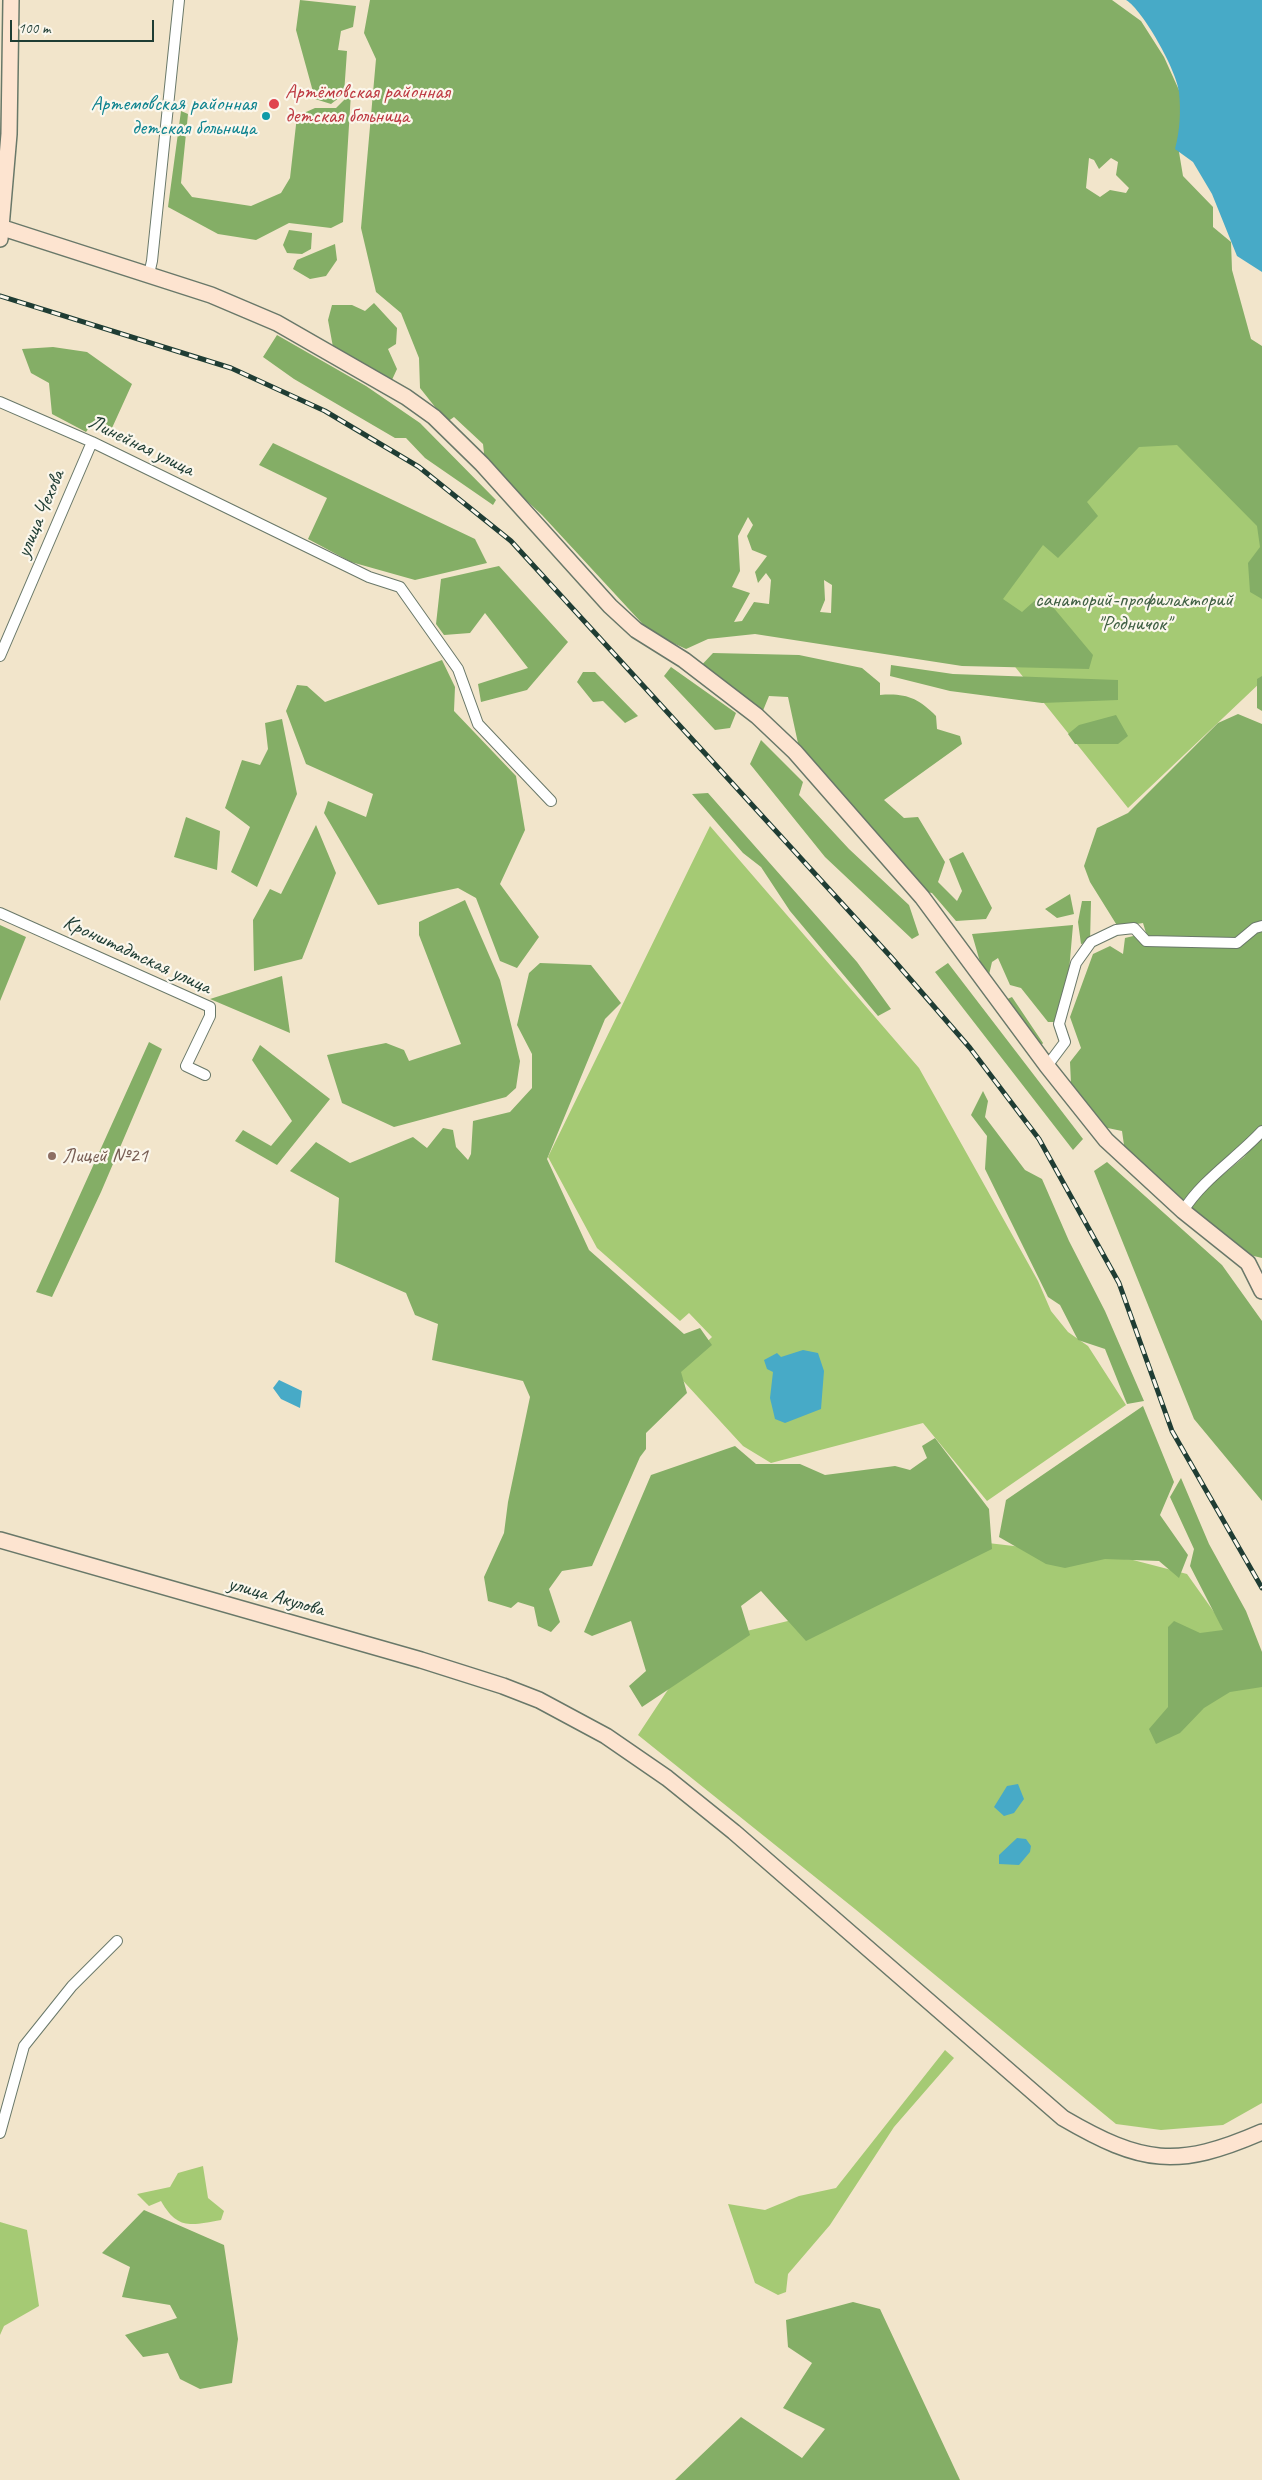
<!DOCTYPE html>
<html>
<head>
<meta charset="utf-8">
<style>
  body { margin:0 }
  #map { position:relative; width:1262px; height:2480px; overflow:hidden; background:#f2e5cb; font-family:Caveat,sans-serif }
  canvas { display:block }
  .scale { position:absolute; left:10px; top:20px; width:144px; height:22px; box-sizing:border-box; border:2px solid #1f3d34; border-top:0; padding-left:6px; font-size:15px; line-height:18px; white-space:nowrap; color:#1f3d34; -webkit-text-stroke:4px #fbf7ec; paint-order:stroke }
</style>
</head>
<body>
<div id="map">
<canvas width="1262" height="2480"></canvas>
<div class="scale">100 m</div>
</div>
<script>
const c = document.querySelector('canvas').getContext('2d');
c.lineJoin = 'round';
function fillPath(path, color) { c.fillStyle = color; c.fill(path, 'evenodd'); }
function trace(path, color, width, dash) { c.strokeStyle = color; c.lineWidth = width; c.lineCap = dash ? 'butt' : 'round'; c.setLineDash(dash || []); c.stroke(path); }
function write(font, color, halo, rows, align = 'center') {
  c.font = font + ' Caveat,sans-serif'; c.lineWidth = 4.5; c.setLineDash([]); c.textBaseline = 'middle'; c.strokeStyle = halo; c.fillStyle = color; for (const [text, x, y, turn = 0] of rows) {
    c.save(); c.translate(x, y); c.rotate((+turn || 0) * Math.PI / 180); c.textAlign = isNaN(turn) ? turn : align; if (halo) c.strokeText(text, 0, 0); c.fillText(text, 0, 0); c.restore();
  }
}
fillPath(new Path2D(`
  M1161,406L1262,502V681L1128,808L964,603Z
  M710,826L919,1068L1038,1281L1051,1311L1068,1332L1088,1346L1126,1405L987,1501L923,1423L771,1463L743,1446L675,1372L712,1337L689,1313L680,1321L597,1248L548,1157Z
  M988,1543L1133,1560L1187,1574L1246,1657L1262,1676V2103L1223,2125L1161,2130L1116,2124L855,1909L638,1735L671,1685L730,1635L854,1605Z
  M945,2050L954,2058L894,2127L830,2225L788,2274L786,2292L778,2295L755,2283L728,2204L765,2210L799,2196L836,2188Z
  M203,2166L208,2198L224,2211L221,2220C192,2225 178,2231 161,2201L149,2206L137,2194L170,2187L178,2173Z
  M0,2222L27,2230L39,2306L4,2326L0,2335Z`), '#a5ca74');
fillPath(new Path2D(`
  M300,0L356,6L353,27L341,31L338,50L347,51L344,94L331,104L315,99L296,30Z
  M370,0H1112L1141,21L1164,57L1183,99L1179,152L1183,176L1213,207V227L1231,242L1232,270L1251,339L1262,346V599L1250,592L1248,563L1260,547L1257,526L1177,445L1139,447L1087,502L1098,516L1058,558L1043,545L1003,599L1022,612L1042,594L1093,655L1089,669L962,666L755,634L708,639L686,649L651,633L542,515L485,462L483,444L454,417L447,422L420,388L419,358L401,313L376,292L361,228L376,59L364,33ZM1089,158L1094,160L1099,169L1111,158L1118,162L1116,175L1129,188L1126,193L1110,190L1100,197L1086,188ZM748,517L753,525L747,536L752,550L767,556L755,572L758,583L766,573L771,580L769,604L754,602L742,621L734,622L750,593L732,587L740,571L738,536ZM824,580L832,585L831,613L820,612L825,600Z
  M351,93L343,222L331,228L289,223L256,240L218,234L168,207L181,111L188,114L181,183L192,197L251,206L281,193L290,178L297,116L315,108H336Z
  M289,230L312,233L311,249L302,254L287,253L283,245Z
  M335,244L337,260L326,276L310,279L293,269L297,260Z
  M374,303L397,328L396,344L388,349L397,369L391,382L333,347L328,320L332,305H352L365,311Z
  M277,335L366,386L420,423L496,500L493,505L425,458L406,438H395L294,379L263,357Z
  M53,347L87,352L132,384L112,428L94,421L86,432L52,414L49,383L31,373L22,349Z
  M273,443L475,539L487,563L415,580L351,562L308,539L327,498L259,465Z
  M499,566L568,642L527,690L481,702L478,684L528,668L485,613L470,633L444,635L436,624L441,579Z
  M713,653L799,655L862,668L880,683V695C906,693 918,698 936,716L937,729L960,736L962,744L884,800L904,818L918,817L945,862L938,882L957,901L962,891L949,859L963,852L992,908L986,919L956,921L932,893L919,891L801,757L788,697L769,696L762,713L697,670Z
  M442,660L455,687L454,711L516,776L525,830L500,884L539,937L517,968L500,961L476,898L458,888L378,905L324,813L328,801L366,817L373,794L306,764L286,711L297,685L307,686L325,702Z
  M891,665L953,674L1118,680V700L1042,703L950,691L890,676Z
  M671,667L736,713L730,728L715,730L664,676Z
  M583,672H595L638,716L625,723L603,701L593,702L577,682Z
  M1262,676V711L1257,708V679Z
  M1238,714L1262,724V1128L1180,1203L1125,1152L1122,1131L1098,1126L1071,1084L1070,1062L1081,1048L1070,1017L1093,954L1110,946L1123,954L1125,938L1146,933L1143,923L1118,927L1090,882L1084,866L1097,828L1128,813L1218,723Z
  M1116,715L1128,736L1118,744H1075L1068,734L1079,725Z
  M282,719L297,794L257,887L231,872L250,827L225,808L242,760L260,765L268,749L265,723Z
  M761,740L803,782L799,795L849,849L909,905L919,935L912,939L825,857L750,764Z
  M708,793L857,962L891,1009L878,1016L790,911L761,867L743,853L692,794Z
  M186,817L220,831L217,870L174,857Z
  M316,825L336,873L302,959L254,971L253,920L270,889L281,894Z
  M1070,894L1074,914L1057,918L1045,909Z
  M465,900L500,980L520,1061L516,1088L506,1097L394,1127L342,1103L327,1055L386,1043L404,1050L409,1061L461,1044L419,935V922Z
  M1082,901H1091L1090,942L1081,944L1078,922Z
  M0,925L26,937L0,1001Z
  M1073,925L1066,1006L1062,1022H1048L1021,988L1010,985L998,958L992,962L988,979L982,969L972,934Z
  M540,963L591,965L621,1003L605,1019L547,1159L589,1250L684,1334L700,1328L712,1345L681,1372L687,1393L646,1433V1449L640,1457L592,1566L562,1571L549,1589L560,1622L551,1632L538,1626L534,1607L518,1602L511,1608L488,1601L484,1577L504,1533L508,1502L530,1397L523,1381L432,1360L438,1324L415,1315L406,1293L335,1262L339,1198L290,1171L316,1142L350,1163L413,1137L427,1148L443,1128L453,1130L456,1147L468,1160L471,1154L473,1121L510,1112L532,1088V1054L517,1025L529,973Z
  M948,963L1083,1139L1073,1150L935,972Z
  M282,976L290,1033L210,999Z
  M1012,997L1043,1043L1038,1050L1003,1001Z
  M149,1042L162,1049L101,1192L52,1297L36,1292Z
  M260,1045L330,1099L277,1165L235,1141L243,1130L271,1146L292,1121L252,1060Z
  M983,1091L988,1101L985,1117L1025,1170L1042,1179L1069,1241L1105,1311L1144,1401L1127,1404L1105,1349L1078,1340L1060,1305L1048,1297L985,1169L987,1136L971,1115Z
  M1262,1135V1258L1229,1250L1187,1211L1196,1197L1244,1157Z
  M1107,1162L1222,1265L1262,1321V1501L1194,1419L1094,1171Z
  M1143,1406L1174,1482L1160,1515L1188,1555L1179,1578L1159,1561L1105,1559L1065,1568L1046,1564L999,1537L1006,1500Z
  M935,1438L989,1509L992,1549L806,1641L761,1591L741,1606L750,1635L642,1707L629,1686L646,1671L631,1621L592,1636L584,1632L651,1475L735,1446L756,1464H800L825,1475L895,1466L910,1470L927,1458L922,1446Z
  M1181,1478L1209,1544L1246,1611L1262,1652V1687L1230,1692L1204,1708L1180,1733L1156,1744L1149,1729L1168,1707V1627L1174,1621L1200,1633L1223,1630L1190,1566L1194,1549L1170,1497Z
  M144,2210L224,2245L238,2339L232,2383L200,2389L180,2379L168,2353L143,2357L125,2335L177,2318L170,2305L122,2297L130,2267L102,2253Z
  M853,2302L880,2309L960,2480H675L741,2417L802,2458L825,2429L783,2408L812,2363L788,2347L786,2320Z`), '#84ae66');
fillPath(new Path2D(`
  M1126,0H1262V272L1237,256L1212,194L1193,162L1175,149C1180,130 1181,111 1179,92C1177,71 1143,10 1126,0Z
  M803,1350L818,1353L824,1371L821,1409L785,1423L775,1419L770,1398L773,1372L767,1369L764,1360L777,1353L781,1357Z
  M279,1380L302,1391L300,1408L281,1399L273,1388Z
  M1018,1784L1024,1799L1014,1813L1004,1816L994,1807L1007,1786Z
  M1017,1838L1026,1839L1031,1846L1030,1852L1019,1865L999,1864V1855Z`), '#47aac7');
const street = new Path2D(`
  M149,274L152,261L179,0
  M0,402L92,442L369,577L400,587L458,669L478,724L551,801
  M0,656L92,442
  M0,913L210,1007V1016L186,1066L205,1075
  M1047,1066L1065,1042L1059,1024L1076,963L1091,942L1116,930L1134,928L1146,941L1237,943L1255,928L1262,926
  M1183,1211C1202,1180 1237,1158 1262,1131
  M0,2133L24,2046L72,1986L117,1941`);
const secondary = new Path2D(`
  M0,227L211,295L277,323L406,397L434,417L482,464L610,606L636,630L684,660L757,716L795,752L922,897L1047,1066L1106,1140L1183,1211L1248,1263L1262,1291
  M0,239L9,134L11,0
  M0,1540L421,1660L503,1686L539,1700L606,1736L667,1778L734,1832L1063,2118C1142,2164 1177,2169 1262,2132`);
trace(street, '#697869', 12);
trace(secondary, '#697869', 18);
trace(street, '#fff', 10);
trace(secondary, '#fde4d0', 15);
const rail = new Path2D(`
  M0,296L231,368L325,411L419,467L511,541L891,957L970,1048L1039,1139L1119,1283L1172,1431L1262,1588`);
trace(rail, '#1f3d34', 5);
trace(rail, '#fbf7ec', 3, [9]);
for (const [x, y, r, color] of [
  [274,104,6,"#e0444e"],
  [266,116,5,"#0f9aa8"],
  [52,1156,5,"#8d6e63"]
]) { const dot = new Path2D(); dot.arc(x, y, r, 0, 2 * Math.PI); c.fillStyle = color; c.fill(dot); trace(dot, '#fbf7ec', 2); }
write('21px', '#be3a42', '#fbf7ec', [
  ["Артёмовская районная",285,92],
  ["детская больница",285,116]
], 'left');
write('21px', '#0d838f', '#fbf7ec', [
  ["Артемовская районная",256,104],
  ["детская больница",256,128]
], 'right');
write('21px', '#1f3d34', '#fbf7ec', [
  ["Линейная улица",141,446,26],
  ["улица Чехова",41,514,-67],
  ["Кронштадтская улица",137,955,25],
  ["улица Акулова",276,1597,16]
]);
write('21px', '#406044', '#fbf7ec', [
  ["санаторий-профилакторий",1134,600],
  ["\"Родничок\"",1134,624]
]);
write('21px', '#785e54', '#fbf7ec', [
  ["Лицей №21",62,1156]
], 'left');
</script>
</body>
</html>
